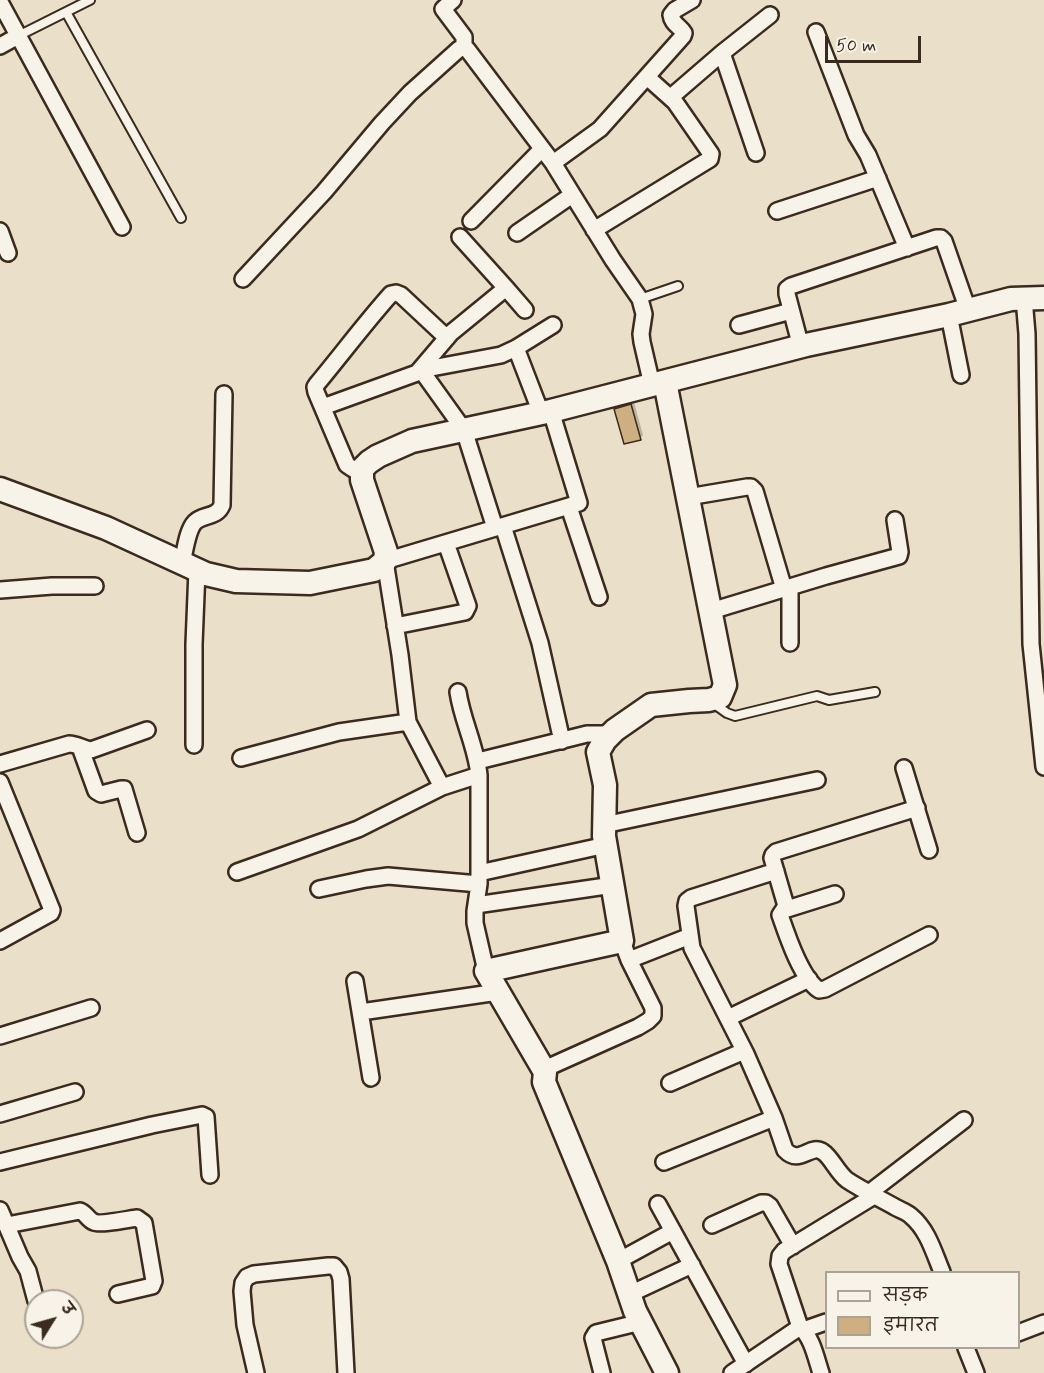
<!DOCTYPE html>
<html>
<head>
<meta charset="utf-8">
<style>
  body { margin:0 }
  #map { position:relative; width:1044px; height:1373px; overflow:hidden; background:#eadfc9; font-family:Mynerve,"Playpen Sans Deva",sans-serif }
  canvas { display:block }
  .legend { position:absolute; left:825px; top:1271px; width:195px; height:78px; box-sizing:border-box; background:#f7f3e8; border:2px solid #aca397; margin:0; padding:8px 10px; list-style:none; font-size:18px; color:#3b2a1e }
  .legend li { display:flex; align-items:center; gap:12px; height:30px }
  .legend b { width:30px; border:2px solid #aca397 }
  .north { position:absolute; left:24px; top:1289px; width:60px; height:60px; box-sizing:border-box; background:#f7f3e8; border:2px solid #aca397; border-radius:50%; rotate:53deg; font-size:16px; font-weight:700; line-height:24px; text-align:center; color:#3b2a1e }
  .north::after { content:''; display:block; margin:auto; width:21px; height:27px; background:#3b2a1e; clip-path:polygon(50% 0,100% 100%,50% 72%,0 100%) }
  .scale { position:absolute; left:825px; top:36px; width:96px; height:27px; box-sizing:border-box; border:3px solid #3b2a1e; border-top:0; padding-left:8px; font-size:18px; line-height:21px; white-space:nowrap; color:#3b2a1e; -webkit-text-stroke:4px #f7f3e8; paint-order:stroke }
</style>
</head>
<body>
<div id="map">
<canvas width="1044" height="1373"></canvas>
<ul class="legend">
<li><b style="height:8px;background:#f7f3e8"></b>सड़क</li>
<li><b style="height:16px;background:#cdaf81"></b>इमारत</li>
</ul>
<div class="north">उ</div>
<div class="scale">50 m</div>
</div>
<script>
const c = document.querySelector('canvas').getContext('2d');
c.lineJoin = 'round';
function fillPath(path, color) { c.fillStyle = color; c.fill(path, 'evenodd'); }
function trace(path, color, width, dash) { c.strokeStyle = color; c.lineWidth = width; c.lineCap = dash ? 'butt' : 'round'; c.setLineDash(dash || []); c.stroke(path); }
fillPath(new Path2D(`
  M634,402L643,435L640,438L616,409L619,406Z`), '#0003');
const building = new Path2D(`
  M631,404L641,440L624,444L614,409Z`);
fillPath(building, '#cdaf81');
trace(building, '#3b2a1e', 1.5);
const lane = new Path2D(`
  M66,12L181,218
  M18,36L90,0
  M640,299L678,286
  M713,703L727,713L735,716L817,696L829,700L875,692`);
const street = new Path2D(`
  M453,0L443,9L464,37V48
  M0,2L122,227
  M816,32L856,135L868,155L907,248
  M0,46L18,36
  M722,53L756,153
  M671,97L722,53L770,15
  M553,163L600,129L683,36L684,33C680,26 672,24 671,15L675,10L692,0
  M777,211L878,178
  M471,221L542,149
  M594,230L710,159L711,154L675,102L647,77
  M0,231L8,253
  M517,233L572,195
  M460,237L506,288L525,310
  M243,279L324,192L382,123L410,93L459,49L463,48L467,49L553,163L613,260L640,299L644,314L641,334L642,342L652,385
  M1024,298L1027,334L1031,644L1044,767
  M949,315L961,375
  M739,325L791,311
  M801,347L787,294V289L791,286L936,238H941L944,241L968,310
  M516,348L541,413
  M323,407L417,373L451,333L506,288
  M362,469H353L347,465L316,392L315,387L317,384C342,354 365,323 391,294L396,293L401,295L447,338
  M688,497L747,487H751L755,491L784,589
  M569,507L599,597
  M503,526L540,643L562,741
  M495,528L464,430L421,370L501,355L516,348L553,325
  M182,563C185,552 187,530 195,522C203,514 217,518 222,505L224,394
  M790,587V643
  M0,590L52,586H95
  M711,611L826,576L899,556L900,552L895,520
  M395,626L465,612L468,606L446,543
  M458,692C462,720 476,746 479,775V884L475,911V923L486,971
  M194,745V644L197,570
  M80,747L96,791L101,794L121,789H124L137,833
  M241,758L339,732L408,722
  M478,761L587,734H611
  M0,764L69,744C77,744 83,749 91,750L147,730
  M904,768L929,850
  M0,782L52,910L51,913L0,941
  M442,787L408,722L400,655L385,561L579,503L551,411
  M917,808L776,852L773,855L772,858L786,906L780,915C787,935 801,978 819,990L825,989L929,935
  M604,825L817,780
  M776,871L691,898L687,901L686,906L692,948L746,1054L774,1118L785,1150C800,1166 810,1143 823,1152C831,1157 837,1172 847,1180C862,1190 879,1198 895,1207C900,1210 907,1212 911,1216C928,1230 934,1253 942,1272
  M237,872L358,829L442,787L479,775
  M479,873L606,845
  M319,889L366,879L388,876L479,884
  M476,905L613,885
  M784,910L835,894
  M629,960L690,936
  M355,981L371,1078
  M361,1012L498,992
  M728,1018L809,979
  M0,1036L91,1008
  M545,1072L551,1066L638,1027L648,1021L653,1016V1008L629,960L622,941
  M670,1083L744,1051
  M0,1114L75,1092
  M0,1162L152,1125L202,1115L206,1117L210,1175
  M664,1162L774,1118
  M869,1193L964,1120
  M658,1204L746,1364
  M0,1210L20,1257L28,1271L36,1301
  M7,1225L80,1211C86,1213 88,1220 94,1222C100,1225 129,1219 137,1218L144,1223L154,1281L152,1286L118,1294
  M712,1225L761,1203H766L770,1206L793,1246
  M618,1261L673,1231
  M630,1294L692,1265
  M800,1327C812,1337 816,1358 821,1373
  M803,1330L826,1322
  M1018,1333L1044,1323
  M966,1348L976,1373
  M256,1373L245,1325L242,1291L243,1283L247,1277L254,1274L328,1266H334L339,1272L341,1279L346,1373
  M602,1373L593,1338L596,1333L641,1322
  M732,1373L800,1327L779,1264L780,1256L784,1251L874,1196`);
const secondary = new Path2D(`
  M665,382L725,685L720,697L709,700L689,701L651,705L615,730L605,740L598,752L605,785L604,836L622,941L486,971L545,1072L544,1082L618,1261L635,1311L667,1373
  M0,489L106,528L206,574L236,581L310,583L374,570L385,561L386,552L362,480V469L369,462L378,456L412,441L551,411L806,345L949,315L1011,299L1044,298`);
trace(lane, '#3b2a1e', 12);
trace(street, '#3b2a1e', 20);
trace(secondary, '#3b2a1e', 27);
trace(lane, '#f7f3e8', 8);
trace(street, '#f7f3e8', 15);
trace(secondary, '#f7f3e8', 22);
</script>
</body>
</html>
